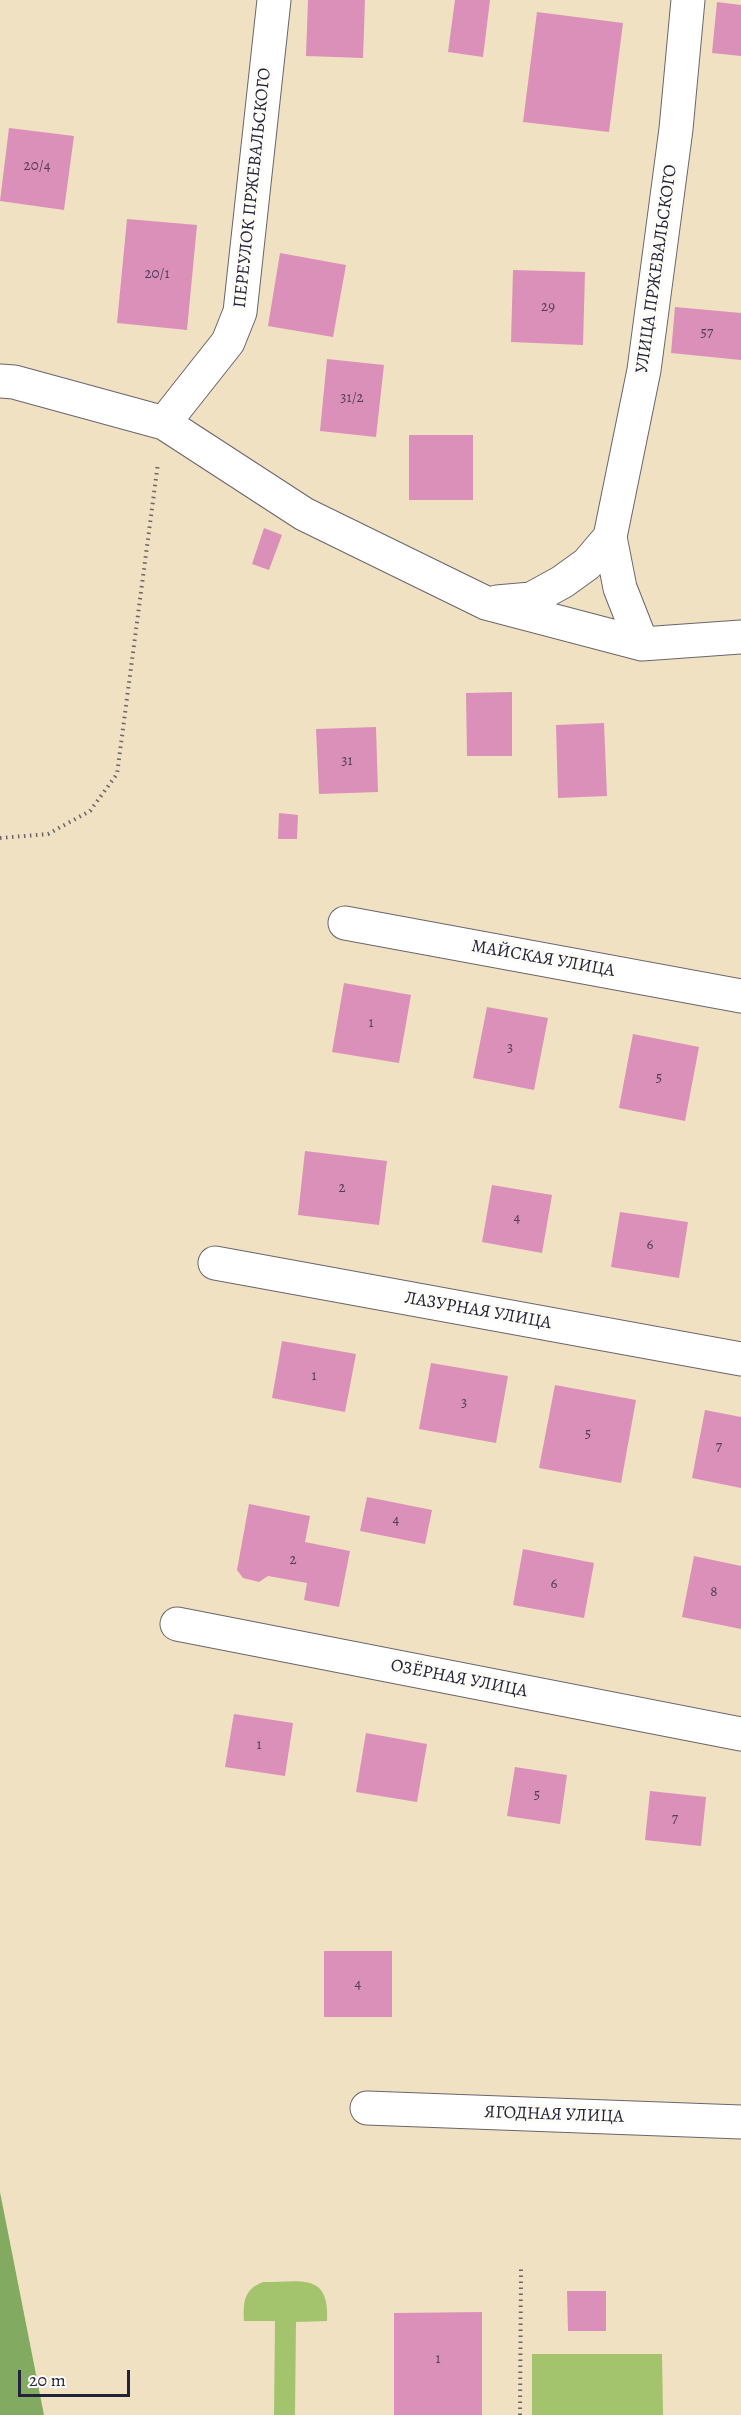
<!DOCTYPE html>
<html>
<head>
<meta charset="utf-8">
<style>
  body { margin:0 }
  #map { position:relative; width:741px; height:2415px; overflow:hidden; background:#f1e1c3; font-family:Alegreya,serif }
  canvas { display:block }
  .scale { position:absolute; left:18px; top:2370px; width:112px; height:27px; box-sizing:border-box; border:3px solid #22223b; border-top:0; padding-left:8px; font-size:18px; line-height:21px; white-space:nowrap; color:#22223b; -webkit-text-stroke:4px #fdfcf7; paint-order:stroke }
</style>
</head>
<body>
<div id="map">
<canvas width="741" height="2415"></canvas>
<div class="scale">20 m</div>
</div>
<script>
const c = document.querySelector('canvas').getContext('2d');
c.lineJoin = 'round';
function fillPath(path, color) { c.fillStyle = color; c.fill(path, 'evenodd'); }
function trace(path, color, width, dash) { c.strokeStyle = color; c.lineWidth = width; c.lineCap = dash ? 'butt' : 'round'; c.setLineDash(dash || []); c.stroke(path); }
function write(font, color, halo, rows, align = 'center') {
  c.font = font + ' Alegreya,serif'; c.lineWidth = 6; c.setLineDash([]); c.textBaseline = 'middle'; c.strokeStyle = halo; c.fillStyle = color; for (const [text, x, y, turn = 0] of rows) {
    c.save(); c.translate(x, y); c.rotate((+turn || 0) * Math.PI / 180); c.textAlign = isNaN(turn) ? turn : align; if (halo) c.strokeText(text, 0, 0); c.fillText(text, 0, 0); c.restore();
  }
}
fillPath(new Path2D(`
  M263,2282C301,2282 330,2272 327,2321L296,2322L295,2415H274L275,2321H244C243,2302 244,2289 263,2282Z
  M532,2354H662L663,2415H532Z`), '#a3c46c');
fillPath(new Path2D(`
  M0,2192L44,2415H0Z`), '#82aa60');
fillPath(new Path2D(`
  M308,0H365L363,58L306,56Z
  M455,0H490L483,57L448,52Z
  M717,2L741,5V56L712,53Z
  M537,12L623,23L609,132L523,122Z
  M9,128L74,136L64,210L0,201Z
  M127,219L197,225L187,330L117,323Z
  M280,253L346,265L333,337L268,326Z
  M513,270L585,272L583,345L511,342Z
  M675,307L741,313V360L671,353Z
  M327,359L384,365L376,437L320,431Z
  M409,435H473V500H409Z
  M264,528L282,535L269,570L252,564Z
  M512,692V756H467L466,693Z
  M604,723L607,796L558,798L556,725Z
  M376,727L378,792L319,794L316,729Z
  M279,813L298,815L297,839H278Z
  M344,983L411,995L399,1063L332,1052Z
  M487,1007L548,1018L534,1090L473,1078Z
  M633,1034L699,1047L685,1121L619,1108Z
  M305,1151L387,1161L379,1225L298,1215Z
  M492,1185L552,1195L542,1253L482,1242Z
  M620,1212L688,1222L679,1278L611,1267Z
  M282,1341L356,1354L345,1412L272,1398Z
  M431,1363L508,1376L496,1443L419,1429Z
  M555,1385L636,1400L621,1483L539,1468Z
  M705,1410L741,1417V1488L692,1478Z
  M367,1497L432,1510L425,1544L360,1531Z
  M249,1504L310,1516L305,1542L350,1551L339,1607L304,1600L307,1583L268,1576L259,1582L243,1578L237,1570Z
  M523,1549L594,1563L584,1618L513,1605Z
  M694,1556L741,1566V1629L682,1617Z
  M234,1714L293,1723L285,1776L225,1767Z
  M366,1733L427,1744L417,1802L356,1792Z
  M515,1767L567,1775L560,1824L507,1816Z
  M650,1791L706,1797L701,1846L645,1840Z
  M324,1951H392V2017H324Z
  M567,2291H606V2331H568Z
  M482,2312V2415H394V2313Z`), '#da90b8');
const minor = new Path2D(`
  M0,381L14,382L164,423L304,514L486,603L642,644L741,637
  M164,423L228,342L240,312L274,0
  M497,602L531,599L562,582L587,564L610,537
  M642,644L620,588L610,537L644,370L676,129L688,0
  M345,923L741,996
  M215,1263L741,1359
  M177,1624L741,1734
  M367,2108L741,2122`);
trace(minor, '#6a656b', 35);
trace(new Path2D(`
  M0,838L48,834L90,811L117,774L158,463
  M520,2415L521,2267`), '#6a656b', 4, [1.5, 4.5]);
trace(minor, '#fff', 33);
write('15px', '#503e5a', null, [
  ["20/4",37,166],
  ["20/1",157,274],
  ["29",548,307],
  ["57",707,333],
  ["31/2",352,398],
  ["31",347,761],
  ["1",371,1023],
  ["3",510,1048],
  ["5",659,1078],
  ["2",342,1188],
  ["4",517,1218],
  ["6",650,1245],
  ["1",314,1376],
  ["3",464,1403],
  ["5",588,1434],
  ["7",719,1447],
  ["4",396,1520],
  ["2",293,1560],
  ["6",554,1584],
  ["8",714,1592],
  ["1",259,1745],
  ["5",537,1795],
  ["7",675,1819],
  ["4",358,1984],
  ["1",438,2359]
]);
write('18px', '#22223b', '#fdfcf7', [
  ["ПЕРЕУЛОК ПРЖЕВАЛЬСКОГО",253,188,-84],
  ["УЛИЦА ПРЖЕВАЛЬСКОГО",657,269,-82],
  ["МАЙСКАЯ УЛИЦА",543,959,10],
  ["ЛАЗУРНАЯ УЛИЦА",478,1311,10],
  ["ОЗЁРНАЯ УЛИЦА",459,1679,11],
  ["ЯГОДНАЯ УЛИЦА",554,2115,2]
]);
</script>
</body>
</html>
